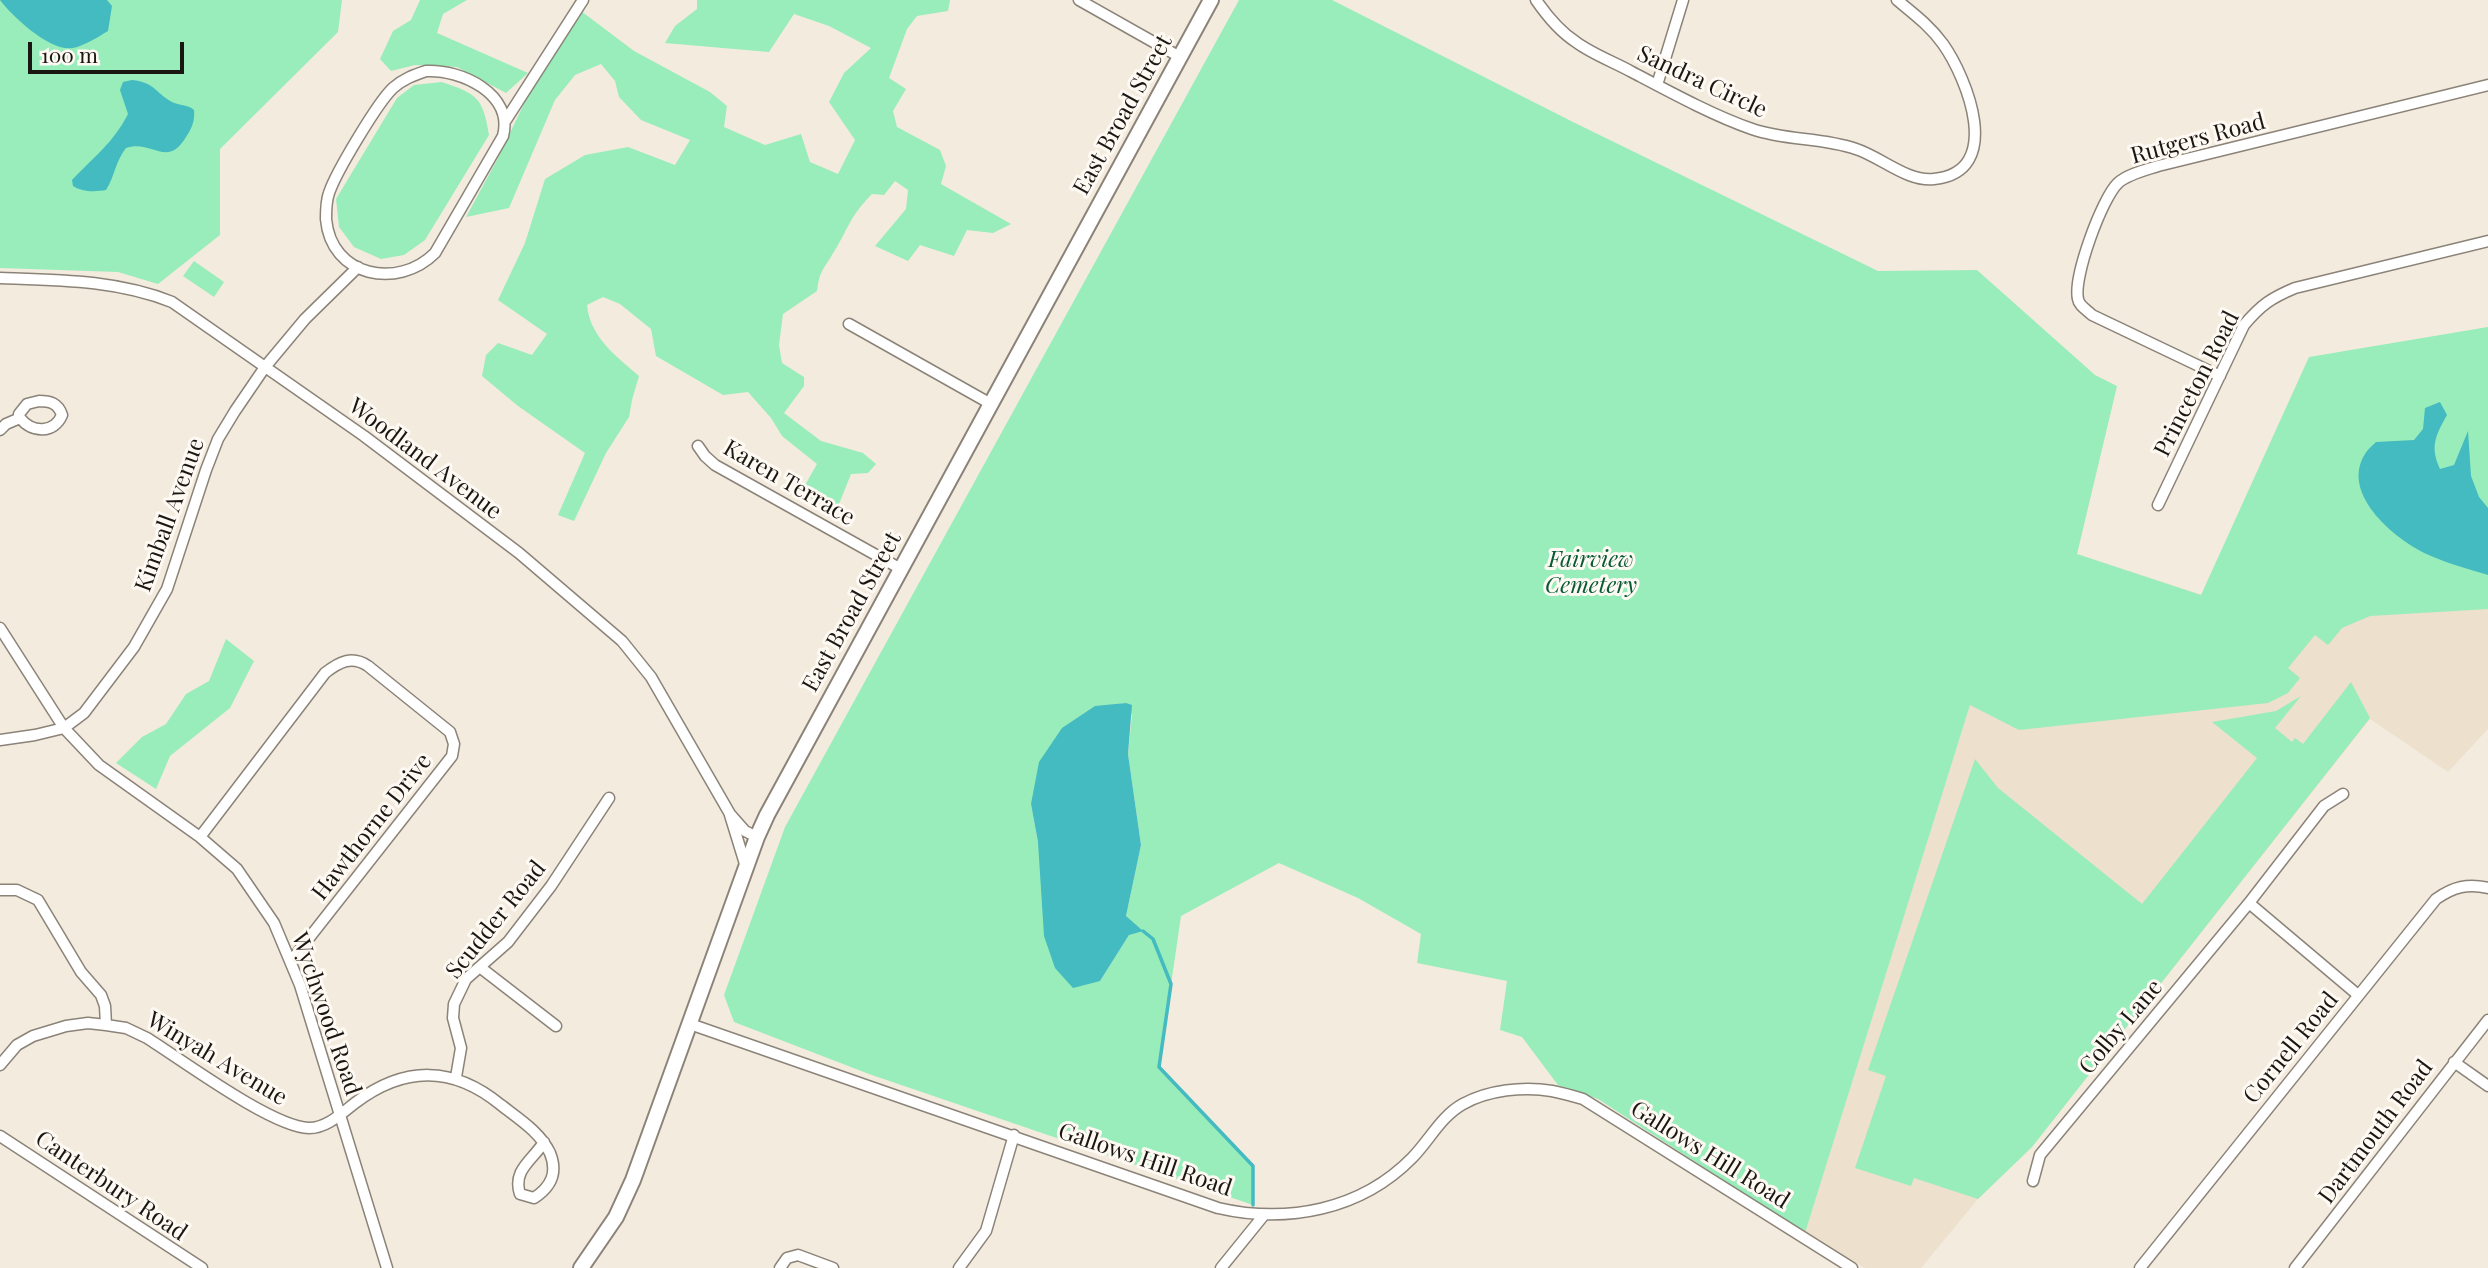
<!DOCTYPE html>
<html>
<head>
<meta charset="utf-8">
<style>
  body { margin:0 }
  #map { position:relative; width:2488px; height:1268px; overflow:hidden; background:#f4ebdf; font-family:"Playfair Display",serif }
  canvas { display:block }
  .scale { position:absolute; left:28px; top:42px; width:156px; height:32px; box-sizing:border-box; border:4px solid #1a1713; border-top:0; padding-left:9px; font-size:21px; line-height:24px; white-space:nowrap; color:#1a1713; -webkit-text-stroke:5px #fef9f2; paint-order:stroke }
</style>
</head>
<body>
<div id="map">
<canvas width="2488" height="1268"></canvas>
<div class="scale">100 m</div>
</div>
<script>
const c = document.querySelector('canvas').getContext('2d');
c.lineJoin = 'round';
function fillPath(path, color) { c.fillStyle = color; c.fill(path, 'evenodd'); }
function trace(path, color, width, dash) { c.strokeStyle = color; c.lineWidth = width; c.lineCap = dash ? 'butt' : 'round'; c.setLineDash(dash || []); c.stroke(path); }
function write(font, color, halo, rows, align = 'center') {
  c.font = font + ' "Playfair Display",serif'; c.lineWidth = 6; c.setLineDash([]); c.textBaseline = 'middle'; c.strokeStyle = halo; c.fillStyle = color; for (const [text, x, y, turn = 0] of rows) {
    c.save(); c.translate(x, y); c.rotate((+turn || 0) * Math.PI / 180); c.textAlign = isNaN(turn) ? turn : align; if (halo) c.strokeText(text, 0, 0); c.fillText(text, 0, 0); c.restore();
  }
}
fillPath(new Path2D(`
  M2488,327V729L2448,772L2370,719L2032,1147L1978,1199L1921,1268H1865L1805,1233L1970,705L2117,386L2077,554L2202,595L2308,359Z`), '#ede0cd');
fillPath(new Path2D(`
  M0,0H342L338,32L220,149V235L158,284L118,272L0,268Z
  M420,0H467L443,14L437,33L528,73L506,93L457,67L415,65L391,71L380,59L393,31L411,20Z
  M697,0H950L948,11L917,16L907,29L889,78L906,89L893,111L897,127L940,150L946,166L941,184L1011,224L993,233L967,230L954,256L920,245L908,261L875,246L906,209L908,190L895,181L884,195L872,194C849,217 848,230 832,255C822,272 820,270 817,291L783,314L779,345L782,363L804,377V386L784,413L821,441L863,453L876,464L868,473L851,474L837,509L800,494L817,464L782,436L771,418L748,392L723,395L656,356L651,329L620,304L603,297L587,305C590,337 616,356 639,376L632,400L629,417L606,453L574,521L558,515L585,453L518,406L482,376L486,355L498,343L532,355L547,334L498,300L525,243L545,179L585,155L628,147L675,165L690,140L641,120L619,97L615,81L601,64L575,75L555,100L509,208L466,217L497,160L533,85L581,11L634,51L710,92L727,106L724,127L765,145L801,134L810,162L838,174L855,140L829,102L844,73L871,48L829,26L794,14L769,52L665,43L675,26L697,9Z
  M1239,0H1332L1575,123L1878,271L1977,270L2095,375L2117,386L2077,554L2201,595L2309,357L2488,327V609L2370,616L2342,628L2328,645L2315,635L2288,668L2300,678L2288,693L2268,703L2019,730L1970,705L1805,1233L1598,1099L1558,1085L1522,1037L1500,1030L1507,981L1417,963L1421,934L1358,898L1279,863L1181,916L1159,1067L1253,1166V1205L869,1074L734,1022L724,995L785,827ZM1126,703L1132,715L1128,754L1141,845L1126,916L1131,921L1129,935L1100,981L1038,842L1031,804L1118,704Z
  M442,82C477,94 483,97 489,135L425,240L404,255L381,259L354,247L339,227L336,199L397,98L414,85Z
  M194,261L224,282L214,297L183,276Z
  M226,639L254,661L230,708L170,756L156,789L116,763L142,737L166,724L186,694L209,681Z
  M2351,682L2370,718L2032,1147L1978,1199L1914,1178L1911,1186L1855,1168L1886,1076L1868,1070L1975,759L1998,788L2142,904L2257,758L2212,722L2276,711L2301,696L2275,728L2292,742L2295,738L2303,744Z`), '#98edba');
fillPath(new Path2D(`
  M0,0H107L112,6L108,31C98,37 84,46 73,48C50,52 13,17 0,0Z
  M132,80C156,83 153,91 172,102C180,106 187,104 194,110C195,121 192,128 186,137C167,169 152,139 126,148C115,162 115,176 106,190C95,192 82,192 73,186L72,180C93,158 114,142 128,114L120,90L123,82Z
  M2440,402L2447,415C2435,436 2430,447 2440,469L2454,465L2468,431L2471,476L2479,497L2488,508V575C2469,569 2449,564 2431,556C2398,542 2339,495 2365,454C2367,450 2372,446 2376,442L2414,440L2423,429L2425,408Z
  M1126,703L1132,705L1128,754L1141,845L1126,916L1143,931L1129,935L1100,981L1073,988L1055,968L1044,936L1038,842L1031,804L1039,762L1062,728L1095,706Z`), '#44bac1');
trace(new Path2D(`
  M1143,931L1153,939L1171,984L1159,1067L1253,1166V1205`), '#44bac1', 3.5);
const street = new Path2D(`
  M1079,0L1180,57
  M1536,0C1547,16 1559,31 1576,42C1592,54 1614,62 1632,72C1668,91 1714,116 1752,129C1786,141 1822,137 1856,149C1881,157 1907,182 1934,179C2005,172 1967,78 1943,44C1930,26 1914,14 1897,0
  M426,71C461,69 514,94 503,136L435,253C398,290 331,277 326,219C326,210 326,201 329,193C336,172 378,102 393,88C403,79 414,75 426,71Z
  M1657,85L1683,0
  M506,120L583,0
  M0,278C59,280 117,280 172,302L364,436L519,553L622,641L651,677L730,814L745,831L757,837
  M849,324L991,404
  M2220,376L2092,315C2087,310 2079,306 2078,299C2073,277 2102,198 2118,183C2128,174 2146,170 2158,166L2488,85
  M39,401C50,401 58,403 62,415C54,434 32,433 20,418L19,414L27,404Z
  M0,430L6,424L20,418
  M698,446L705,456L715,465L901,569
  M2158,505L2244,325C2261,305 2271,298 2295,288L2488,241
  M0,628L64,728L99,765L200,837L237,869L274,923L300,985L387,1268
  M0,740L35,735L64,728L84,713L134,647L167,589L206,470L218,439L235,411L265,367L305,319L358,267
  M730,815L746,867
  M200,837L325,673C339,662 352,655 368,666L450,732L454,744L452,756L291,961
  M0,890H17L38,900L81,972L101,995L105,1006L106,1025
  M2249,903L2358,995
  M481,968L556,1026
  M690,1024L1218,1208C1287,1224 1361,1210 1412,1158C1429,1141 1441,1116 1463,1104C1488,1090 1524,1086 1552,1091C1562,1093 1573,1096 1583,1099L1852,1268
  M2454,1062L2488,1086
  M0,1065L17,1045L33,1036L66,1026L88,1023L106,1025L126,1028L147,1038C182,1060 272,1127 309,1128C327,1128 342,1113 355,1103C405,1065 454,1066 501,1105C519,1119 540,1132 550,1153C558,1173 551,1187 534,1198L520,1194C512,1170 533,1160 544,1142
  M456,1077L461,1048L453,1018L454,1004L466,979L508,942L551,886L609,798
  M0,1136L202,1268
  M2033,1181L2040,1155L2249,903L2324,806L2343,794
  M780,1268L787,1258L798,1255L833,1268
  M959,1268L986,1231L1014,1135
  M1221,1268L1264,1215
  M2140,1268L2436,899C2453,887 2468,883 2488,888
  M2295,1268L2488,1020`);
const secondary = new Path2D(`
  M581,1268L616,1217L633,1180L757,837L767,815L1211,0`);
trace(street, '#8b8378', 13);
trace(secondary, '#8b8378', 18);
trace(street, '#fff', 10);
trace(secondary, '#fff', 14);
write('23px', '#1a1713', '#fef9f2', [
  ["Sandra Circle",1702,82,25],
  ["East Broad Street",1123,115,-61],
  ["Rutgers Road",2198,139,-15],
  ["Princeton Road",2197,384,-63],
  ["Woodland Avenue",425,459,37],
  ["Karen Terrace",789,483,30],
  ["Kimball Avenue",170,515,-70],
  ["East Broad Street",852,612,-61],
  ["Hawthorne Drive",372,827,-52],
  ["Scudder Road",496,920,-51],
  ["Wychwood Road",326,1014,71],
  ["Colby Lane",2121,1027,-50],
  ["Cornell Road",2291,1048,-51],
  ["Winyah Avenue",217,1059,31],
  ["Dartmouth Road",2376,1132,-53],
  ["Gallows Hill Road",1710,1155,32],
  ["Gallows Hill Road",1145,1160,19],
  ["Canterbury Road",111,1186,34]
]);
write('italic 23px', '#065a35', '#fef9f2', [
  ["Fairview",1591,560],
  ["Cemetery",1591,586]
]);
</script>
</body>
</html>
